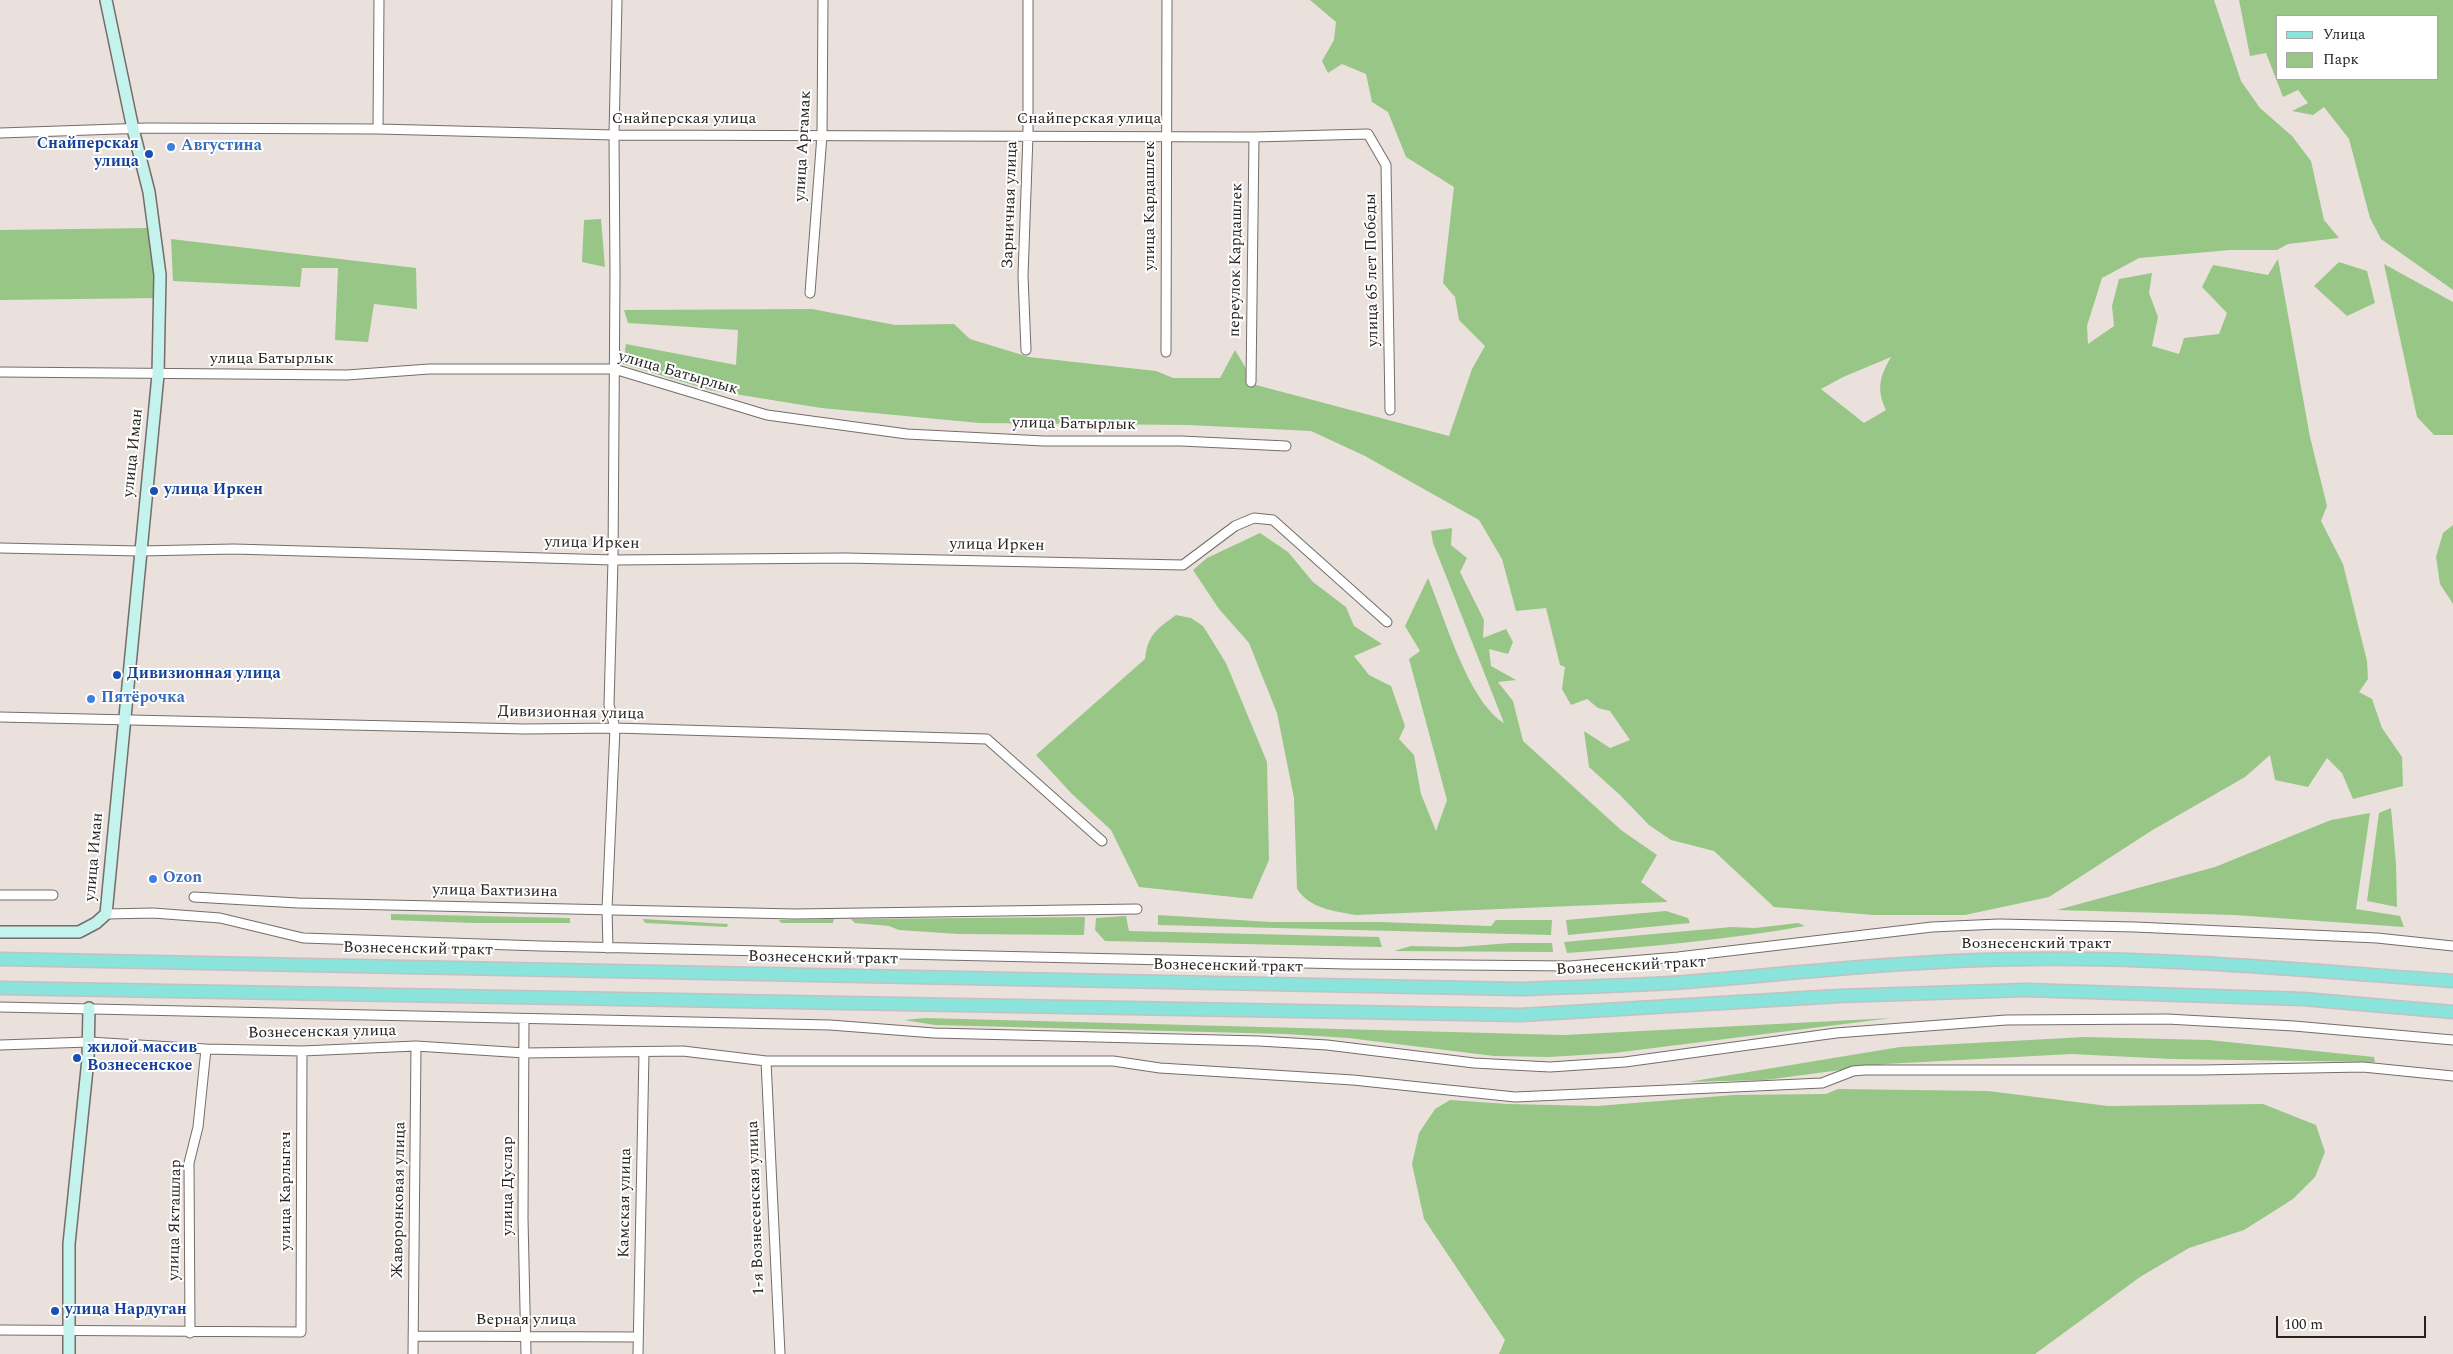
<!DOCTYPE html>
<html>
<head>
<meta charset="utf-8">
<style>
  body { margin:0 }
  #map { position:relative; width:2453px; height:1354px; overflow:hidden; background:#eae1dd; font-family:Spectral,serif }
  canvas { display:block }
  .legend { position:absolute; left:2276px; top:15px; width:162px; height:65px; box-sizing:border-box; background:#fff; border:1px solid #a8a7a6; margin:0; padding:6px 9px; list-style:none; font-size:15px; color:#262221 }
  .legend li { display:flex; align-items:center; gap:10px; height:25px }
  .legend b { width:25px; border:1px solid #a8a7a6 }
  .scale { position:absolute; left:2276px; top:1316px; width:150px; height:22px; box-sizing:border-box; border:2px solid #262221; border-top:0; padding-left:6px; font-size:15px; line-height:18px; white-space:nowrap; color:#262221; -webkit-text-stroke:4px #fff; paint-order:stroke }
</style>
</head>
<body>
<div id="map">
<canvas width="2453" height="1354"></canvas>
<ul class="legend">
<li><b style="height:6px;background:#8ae4dc"></b>Улица</li>
<li><b style="height:14px;background:#98c687"></b>Парк</li>
</ul>
<div class="scale">100 m</div>
</div>
<script>
const c = document.querySelector('canvas').getContext('2d');
c.lineJoin = 'round';
function fillPath(path, color) { c.fillStyle = color; c.fill(path, 'evenodd'); }
function trace(path, color, width, dash) { c.strokeStyle = color; c.lineWidth = width; c.lineCap = dash ? 'butt' : 'round'; c.setLineDash(dash || []); c.stroke(path); }
function write(font, color, halo, rows, align = 'center') {
  c.font = font + ' Spectral,serif'; c.lineWidth = 4; c.setLineDash([]); c.textBaseline = 'middle'; c.strokeStyle = halo; c.fillStyle = color; for (const [text, x, y, turn = 0] of rows) {
    c.save(); c.translate(x, y); c.rotate((+turn || 0) * Math.PI / 180); c.textAlign = isNaN(turn) ? turn : align; if (halo) c.strokeText(text, 0, 0); c.fillText(text, 0, 0); c.restore();
  }
}
fillPath(new Path2D(`
  M1310,0H2214L2241,81L2260,108L2292,136L2311,161L2324,220L2339,238L2288,244L2277,250H2230L2139,258L2102,278L2087,326L2088,344L2114,326L2112,306L2119,279L2152,273L2149,293L2158,317L2152,346L2179,354L2184,338L2219,334L2227,313L2202,287L2213,265L2268,275L2278,259L2310,437L2327,506L2321,521L2343,564L2367,661L2368,679L2359,692L2372,699L2382,728L2402,757L2403,786L2353,799L2342,773L2327,758L2308,787L2275,780L2270,755L2245,777L2151,831L2049,897L1965,915H1874L1774,907L1714,851L1671,840L1649,825L1620,795L1589,767L1584,731L1610,748L1630,740L1610,711L1598,708L1587,699L1571,705L1562,689L1565,667L1560,665L1546,608L1516,611L1502,559L1479,520L1365,456L1311,431L1189,425L979,423L821,408L710,390L623,364L626,344L736,365L738,330L628,323L624,310L812,309L895,325L954,324L970,339L1029,357L1156,371L1173,378H1220L1235,350L1256,385L1449,436L1472,369L1485,346L1459,320L1455,297L1443,283L1454,187L1406,157L1388,112L1372,102L1366,74L1342,64L1328,73L1322,61L1334,40L1336,22ZM1891,357C1880,376 1876,389 1886,410L1864,423L1821,389L1843,377Z
  M2239,0H2453V290L2381,239L2370,218L2349,139L2324,107L2313,115L2292,111L2308,103L2298,90L2283,97L2266,53L2250,56ZM2277,16H2437V79H2277Z
  M601,219L605,267L582,262L584,220Z
  M148,228L154,245L157,298L0,300V230Z
  M171,239L416,268L417,309L374,304L368,342L335,340L338,268H302L300,287L173,281Z
  M2339,262L2367,271L2375,303L2347,316L2314,286Z
  M2384,264L2453,302V435H2434L2417,417Z
  M2453,525V604L2440,584L2436,557L2443,533Z
  M1452,528L1451,545L1467,558L1460,572L1484,620L1483,638L1506,629L1513,642L1508,654L1489,649L1491,666L1516,680L1498,682L1513,701L1523,741L1621,830L1657,855L1641,882L1668,902L1356,915C1333,911 1311,909 1297,889L1294,798L1277,713L1249,643L1219,609L1193,570L1207,558L1260,533L1288,552L1313,582L1346,607L1354,626L1382,644L1354,656L1369,675L1391,686L1405,726L1399,739L1414,755L1421,794L1436,831L1447,800L1409,659L1420,651L1405,626L1428,578C1445,618 1468,701 1504,723L1433,543L1431,531Z
  M1176,615L1191,618L1203,626L1226,663L1267,762L1269,860L1252,899L1139,887L1111,830L1072,794L1036,755L1145,659C1148,634 1157,629 1176,615Z
  M2391,808L2396,864L2397,907L2367,901L2379,813Z
  M2370,813L2356,909L2400,916L2404,927L2235,915L2057,910L2215,867L2331,820Z
  M1666,911L1688,918L1690,923L1568,935L1566,920Z
  M391,914L570,918V923H475L391,920Z
  M1158,915L1271,922H1380L1491,926L1496,920H1552L1551,935L1158,925Z
  M1126,916L1129,931L1379,937L1382,947L1105,941L1095,930L1096,918Z
  M1085,917L1084,935L958,934L899,930L889,926L855,923L851,919Z
  M643,919L728,924L727,927L645,923Z
  M834,919L833,923H781L779,920Z
  M1798,923L1805,926C1726,940 1647,947 1567,953L1564,942L1732,927L1755,928Z
  M1510,943H1552L1553,952L1394,951L1411,946L1459,947Z
  M925,1018L1564,1035L1892,1018L1614,1053L1549,1057L1494,1056L1348,1038L1286,1034L935,1025L904,1020Z
  M2085,1037L2209,1040L2374,1057L2375,1062L2172,1059L2071,1054L1886,1064L1765,1080L1688,1082L1900,1047Z
  M1838,1089L1988,1091L2108,1106L2263,1104L2316,1125L2325,1152L2315,1177L2293,1199L2244,1230L2189,1248L2140,1277L2035,1354H1499L1505,1340L1424,1219L1412,1164L1419,1133L1435,1109L1450,1100L1508,1104L1597,1106L1734,1095L1826,1094Z`), '#98c687');
const street = new Path2D(`
  M378,129L379,0
  M0,133L148,128L378,129L614,135L1254,137L1368,134L1386,165L1390,410
  M810,293L822,135L823,0
  M1026,350L1023,276L1028,135V0
  M1166,352L1167,0
  M0,372L347,375L429,369H614L767,415L907,434L1044,441H1181L1286,446
  M1251,382L1254,137
  M0,548L140,551L234,549L613,560L844,558L1183,565L1235,526L1254,518L1273,520L1387,622
  M0,717L525,729L615,728L987,739L1102,841
  M0,895H53
  M194,897L298,903L795,914L1137,909
  M106,914L153,913L220,918L303,938L540,946L1348,964L1570,966L1678,957L1932,927L1999,924L2135,927L2377,938L2453,946
  M608,948L607,909L615,728L609,705L613,560L615,275L614,135L617,0
  M0,1007L830,1025L934,1033L1259,1041L1327,1045L1474,1063L1550,1067L1625,1062L1836,1033L2006,1020L2167,1019L2294,1026L2453,1040
  M524,1019L523,1218L526,1354
  M0,1045L89,1042L206,1049L302,1051L416,1046L525,1053L683,1051L766,1061H1113L1160,1068L1353,1080L1515,1097L1822,1083L1853,1071L1865,1070H2202L2363,1067L2453,1076
  M766,1061L780,1354
  M0,1330L301,1332L302,1051
  M190,1333L189,1163L198,1127L206,1049
  M413,1336L638,1337
  M413,1354L416,1046
  M638,1354L644,1052`);
const secondary = new Path2D(`
  M0,932H79L96,923L106,914L158,375L160,275L149,192L133,129L106,0
  M69,1354V1244L88,1059L89,1008`);
const primary = new Path2D(`
  M0,959L1521,989C1571,987 1621,986 1671,983C1790,974 1908,960 2027,959C2169,957 2312,971 2453,981
  M0,988L1521,1015L1839,996L2026,990L2303,999L2453,1012`);
trace(street, '#756d69', 11);
trace(secondary, '#756d69', 14);
trace(primary, '#c2c1c1', 15);
trace(street, '#fff', 9);
trace(secondary, '#c4f2ed', 11);
trace(primary, '#8ae4dc', 12);
for (const [x, y, r, color] of [
  [171,147,5,"#3f7fe0"],
  [149,154,5,"#1a4fb4"],
  [154,491,5,"#1a4fb4"],
  [117,675,5,"#1a4fb4"],
  [91,699,5,"#3f7fe0"],
  [153,879,5,"#3f7fe0"],
  [77,1058,5,"#1a4fb4"],
  [55,1311,5,"#1a4fb4"]
]) { const dot = new Path2D(); dot.arc(x, y, r, 0, 2 * Math.PI); c.fillStyle = color; c.fill(dot); trace(dot, '#fff', 2); }
write('16px', '#262221', '#fff', [
  ["Снайперская улица",684,120],
  ["Снайперская улица",1089,120],
  ["улица Аргамак",804,146,-87],
  ["Зарничная улица",1011,205,-88],
  ["улица Кардашлек",1151,206,-90],
  ["переулок Кардашлек",1237,260,-89],
  ["улица 65 лет Победы",1373,270,-91],
  ["улица Батырлык",272,360],
  ["улица Батырлык",678,374,16],
  ["улица Батырлык",1074,425,1],
  ["улица Иман",134,453,-84],
  ["улица Иркен",592,544,1],
  ["улица Иркен",997,546,1],
  ["Дивизионная улица",571,714,1],
  ["улица Иман",95,857,-85],
  ["улица Бахтизина",495,892,1],
  ["Вознесенский тракт",2036,945],
  ["Вознесенский тракт",418,950,1],
  ["Вознесенский тракт",823,959,1],
  ["Вознесенский тракт",1228,967,1],
  ["Вознесенский тракт",1631,967,-3],
  ["Вознесенская улица",322,1033,-1],
  ["улица Дуслар",509,1186,-90],
  ["улица Карлыгач",287,1191,-90],
  ["Жаворонковая улица",400,1200,-89],
  ["Камская улица",626,1203,-89],
  ["1-я Вознесенская улица",757,1208,-92],
  ["улица Якташлар",176,1220,-89],
  ["Верная улица",526,1321]
]);
write('bold 16px', '#164399', '#fff', [
  ["Снайперская",139,145,"right"],
  ["улица",139,163,"right"],
  ["улица Иркен",164,491],
  ["Дивизионная улица",127,675],
  ["жилой массив",87,1049],
  ["Вознесенское",87,1067],
  ["улица Нардуган",65,1311]
], 'left');
write('bold 16px', '#366cbe', '#fff', [
  ["Августина",181,147],
  ["Пятёрочка",101,699],
  ["Ozon",163,879]
], 'left');
</script>
</body>
</html>
